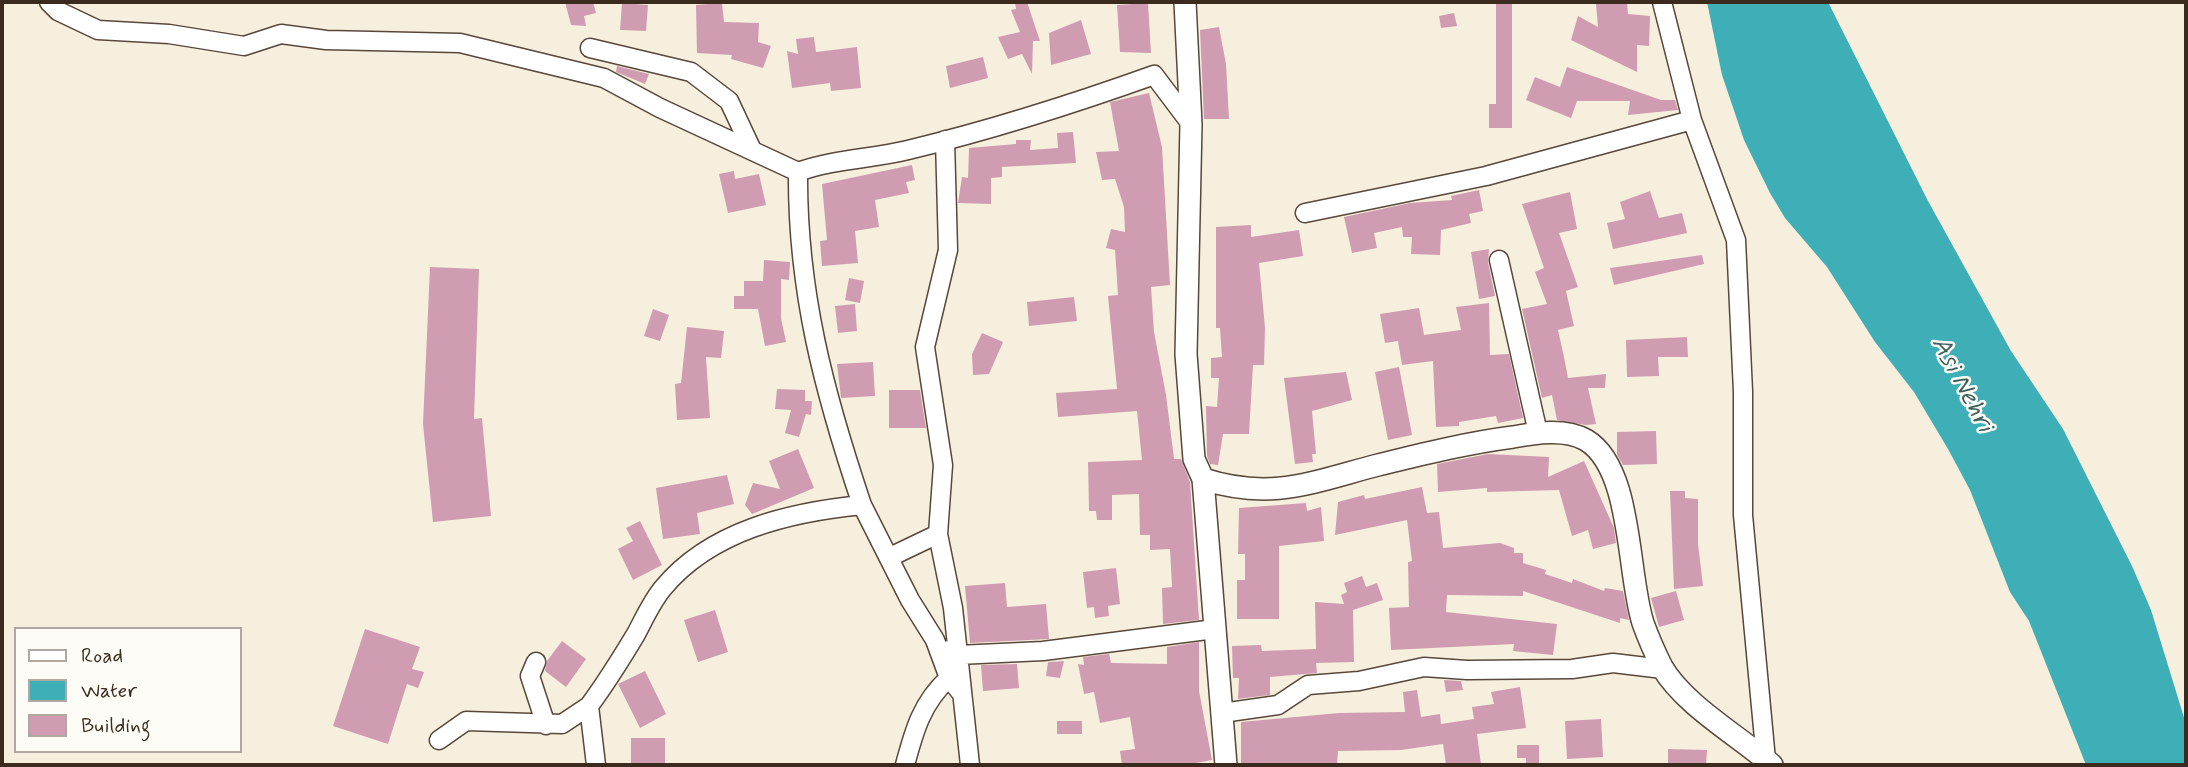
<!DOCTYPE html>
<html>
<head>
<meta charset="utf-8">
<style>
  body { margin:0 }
  #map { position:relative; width:2188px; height:767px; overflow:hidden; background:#f6efde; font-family:Mynerve,sans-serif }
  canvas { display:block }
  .frame { position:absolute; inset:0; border:4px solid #3b2a1e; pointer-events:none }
  .legend { position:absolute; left:14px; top:627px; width:228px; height:126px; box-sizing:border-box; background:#fdfcf7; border:2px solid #afa8a0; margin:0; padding:9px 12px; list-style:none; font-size:21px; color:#3b2a1e }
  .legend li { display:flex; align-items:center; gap:14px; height:35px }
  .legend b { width:35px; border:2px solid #afa8a0 }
</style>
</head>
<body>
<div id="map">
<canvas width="2188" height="767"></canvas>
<div class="frame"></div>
<ul class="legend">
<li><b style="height:9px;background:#fff"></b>Road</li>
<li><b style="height:19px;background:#3eafb6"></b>Water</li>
<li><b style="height:19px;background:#d09cb2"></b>Building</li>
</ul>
</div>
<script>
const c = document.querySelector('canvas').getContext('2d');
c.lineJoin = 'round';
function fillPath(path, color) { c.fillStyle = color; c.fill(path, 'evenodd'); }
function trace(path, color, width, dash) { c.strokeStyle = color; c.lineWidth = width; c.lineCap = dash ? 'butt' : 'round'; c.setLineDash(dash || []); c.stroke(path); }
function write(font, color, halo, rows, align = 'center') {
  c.font = font + ' Mynerve,sans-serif'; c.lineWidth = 5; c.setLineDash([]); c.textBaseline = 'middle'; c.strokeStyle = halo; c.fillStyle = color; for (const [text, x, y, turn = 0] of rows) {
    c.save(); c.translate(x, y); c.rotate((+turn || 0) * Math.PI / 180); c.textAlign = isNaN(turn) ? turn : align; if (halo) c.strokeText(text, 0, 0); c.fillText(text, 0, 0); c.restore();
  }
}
fillPath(new Path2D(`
  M1707,2H1828L1928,201L2011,351L2063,429L2132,566L2151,610L2186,724V765H2086L2029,621L2010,592L1970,490L1948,449L1914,392L1875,342L1827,267L1785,218L1770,193L1744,140L1722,75Z`), '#3eafb6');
fillPath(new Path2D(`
  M565,2H593L596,13L584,16L586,26L571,25Z
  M1015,2H1027L1040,41H1033L1032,74L1022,54L1008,59L998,37L1020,32L1011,10L1016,9Z
  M1496,2H1512V128H1489V104H1496Z
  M1627,2L1628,14L1650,16L1649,46L1637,45V72L1571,40L1578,16L1598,27L1596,4Z
  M622,3L648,5L646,31L620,30Z
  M722,3L724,22L759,23L758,42L771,46L763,68L731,59L732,55L697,53L696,5Z
  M1148,3L1151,53L1120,52L1117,5Z
  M1454,13L1457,26L1441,28L1439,16Z
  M1081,20L1091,54L1051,65L1049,33Z
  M1219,27L1226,64L1229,119H1204L1200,30Z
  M814,37L816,52L857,47L861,88L831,91L830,83L792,88L787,51L798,54L796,39Z
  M983,57L988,78L950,88L946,66Z
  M617,66L649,74L645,84L616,72Z
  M1567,67L1661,100H1675L1678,110L1628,115L1630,101H1577L1571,118L1526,100L1535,77L1560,87Z
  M1149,93L1162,147L1170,285L1151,287L1154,332L1166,395L1174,459H1181L1190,482L1199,620L1163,624L1162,588L1172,587L1170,549L1150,550V535H1140L1139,494L1112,495V520H1097L1096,511H1089L1088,462L1142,460L1137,411L1058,417L1056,393L1117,389L1108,296L1118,295L1115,250L1106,248L1111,229L1125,232L1124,207L1115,179L1102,180L1096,152L1119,151L1110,102Z
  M1073,132L1076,163L1002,167V177L991,178V204L958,203L962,177L968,178L969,148L1016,144V140H1031L1030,150L1058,148L1057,133Z
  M912,165L915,180L906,182L909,193L875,200L879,227L855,231L858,263L822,266L820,241L827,240L822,184Z
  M734,171L735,179L759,174L766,205L728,213L719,174Z
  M1479,190L1483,211L1469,214L1471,223L1441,230L1440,255L1411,254L1412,237H1403L1402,227L1374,233L1377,248L1352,253L1344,217L1410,203L1452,200L1451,196Z
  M1650,191L1659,218L1682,213L1687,233L1613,249L1607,223L1625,219L1620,202Z
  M1570,192L1577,229L1559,233L1578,287L1566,291L1574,326L1558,330L1564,357L1568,378L1606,374L1605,388H1588L1596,424L1586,425L1557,420L1552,395L1542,398L1522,309L1547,304L1535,272L1544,268L1522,204Z
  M1251,225V237L1299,230L1303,256L1259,263L1265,328L1264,365H1253L1249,434H1223L1218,465L1210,464L1207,456L1206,406L1217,407L1219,378H1211V358L1222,357L1220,328H1216V227Z
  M1489,249L1488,262L1495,296L1479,299L1471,252Z
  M1702,255L1704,264L1614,285L1610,268Z
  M764,260L790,262L789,280L781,279V318L786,342L765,346L758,309H734V296H744V281H763Z
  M430,267L479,269L474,419L482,418L491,516L433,522L423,424Z
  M849,278L864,281L860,303L845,300Z
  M1074,297L1077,321L1029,326L1027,302Z
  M1489,303L1490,355L1509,354L1523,418L1498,423L1496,416L1459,422V426L1436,427L1433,361L1402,365L1398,341L1385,343L1380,314L1419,308L1424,335L1461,330L1456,307Z
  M855,304L857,331L838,333L835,306Z
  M653,309L669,315L660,341L644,336Z
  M687,327L724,331L721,358L706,357L710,418L677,420L675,384L681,383Z
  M982,333L1003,342L989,374L973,375L972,354Z
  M1687,337L1688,357H1658L1659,376L1627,377L1626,340Z
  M873,362L875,396L841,398L837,364Z
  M1399,367L1412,435L1388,440L1375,372Z
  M1346,372L1352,400L1312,411L1316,454H1312L1313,462L1295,464L1284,378Z
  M777,389L805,390V401H812L811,415L806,414L799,437L785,433L791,410L775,409Z
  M889,390H920L926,428H889Z
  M1656,431L1657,464L1623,465L1617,455V432Z
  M798,449L814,488L752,514L745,505L753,483L780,489L769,461Z
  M1488,454L1549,457L1548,477L1584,461L1614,528L1616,543L1593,549L1588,530L1572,536L1559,490L1487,492V488L1438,492L1437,464Z
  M727,475L734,504L697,513L700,534L663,539L656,488Z
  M1422,487L1427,513L1439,512L1443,548L1500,543L1514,548V553H1523V563L1546,570L1545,574L1572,583L1573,579L1604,591L1605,588L1623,591L1629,620L1620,618V623L1523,591V596L1447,595L1446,612L1557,624L1553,655L1513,651L1514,644L1391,650L1389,608L1409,607L1408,562L1412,561L1407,520L1335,535L1338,502L1364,495L1365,499Z
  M1670,491H1685V498L1698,499V544L1703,586L1674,589Z
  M1306,503L1307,511L1321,507L1324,541L1279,546V619H1237V580H1245V554H1238L1239,508Z
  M640,521L662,565L633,580L618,549L633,541L626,528Z
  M1116,568L1120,604L1108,606L1109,616L1095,618L1094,607L1087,608L1083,572Z
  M1362,576L1366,587L1377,583L1383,600L1353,610L1354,662L1316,663L1317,673L1270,677V695L1238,699L1239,678H1233L1232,646L1261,645L1262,651L1316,649L1315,602L1344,604L1341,595L1347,592L1344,583Z
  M1005,583L1007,607L1046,604L1049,639L970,643L965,586Z
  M1676,591L1684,620L1659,627L1651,598Z
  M715,610L728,652L698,662L684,620Z
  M365,629L420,647L412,669L424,672L418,688L407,684L388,744L333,726Z
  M562,641L586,659L566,687L545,671L547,661Z
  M1199,642V691L1212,760L1185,765H1122L1120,751L1135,749L1130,717L1100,723L1094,692L1084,694L1078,664L1084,665L1083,657L1109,654L1111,663L1167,664V647Z
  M1064,661L1060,678L1046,676L1048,662Z
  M1017,664L1019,688L983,691L981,665Z
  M645,671L666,714L640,728L618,684Z
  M1444,680L1461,681L1463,690L1446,692Z
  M1520,687L1526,728L1477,734L1481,765H1446L1443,744L1401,750L1338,751L1337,765H1241V722L1339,713L1405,712L1403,692L1417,690L1421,717L1440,714L1441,724L1474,719L1472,707L1494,704L1491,692Z
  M1601,719L1603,757L1567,759L1565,721Z
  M1057,721H1082V734H1057Z
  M631,738H665V765H631Z
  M1517,745H1539V765H1526V758H1517Z
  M1668,749L1707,750L1706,765H1668Z`), '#d09cb2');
const minor = new Path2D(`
  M49,2L58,11L98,30L169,34L244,46L281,34L326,40L460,43L604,78L660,108L798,172C797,291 824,392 862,505
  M1662,2L1692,120L1736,240L1743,392V515L1766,760
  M590,48L691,72L729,101L752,150
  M945,140L948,250L925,347L943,465L938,534L953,608L970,765
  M798,172C834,159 871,159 908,150C991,130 1073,104 1154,75L1191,124
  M1305,213L1486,176L1692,120
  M1499,260L1538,433
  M890,557L938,534
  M949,650L958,655L1043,651L1215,629
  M536,662L530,676L546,725
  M589,706C606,683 621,659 636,634C644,619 652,601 663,588C711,530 791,512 862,505L910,600L935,640L949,678L962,694
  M1222,713L1278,705L1308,685L1359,681L1424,667L1467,670L1572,669L1613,663L1663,669
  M439,740L466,721L562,724L589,706L596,765
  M905,765C914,731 922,702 949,678`);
const tertiary = new Path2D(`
  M1185,2L1191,124L1186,354L1194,459L1203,479L1226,765
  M1203,479C1272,501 1312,482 1378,465C1423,454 1467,443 1513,437C1535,433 1565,428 1586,440C1633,468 1627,574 1643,623C1648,637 1655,653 1662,667C1684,705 1739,736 1772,765`);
trace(minor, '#57483b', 21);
trace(tertiary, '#57483b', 24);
trace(minor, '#fff', 18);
trace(tertiary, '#fff', 21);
write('italic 26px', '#3c5f5b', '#fdfcf7', [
  ["Asi Nehri",1961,385,62]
]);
</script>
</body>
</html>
